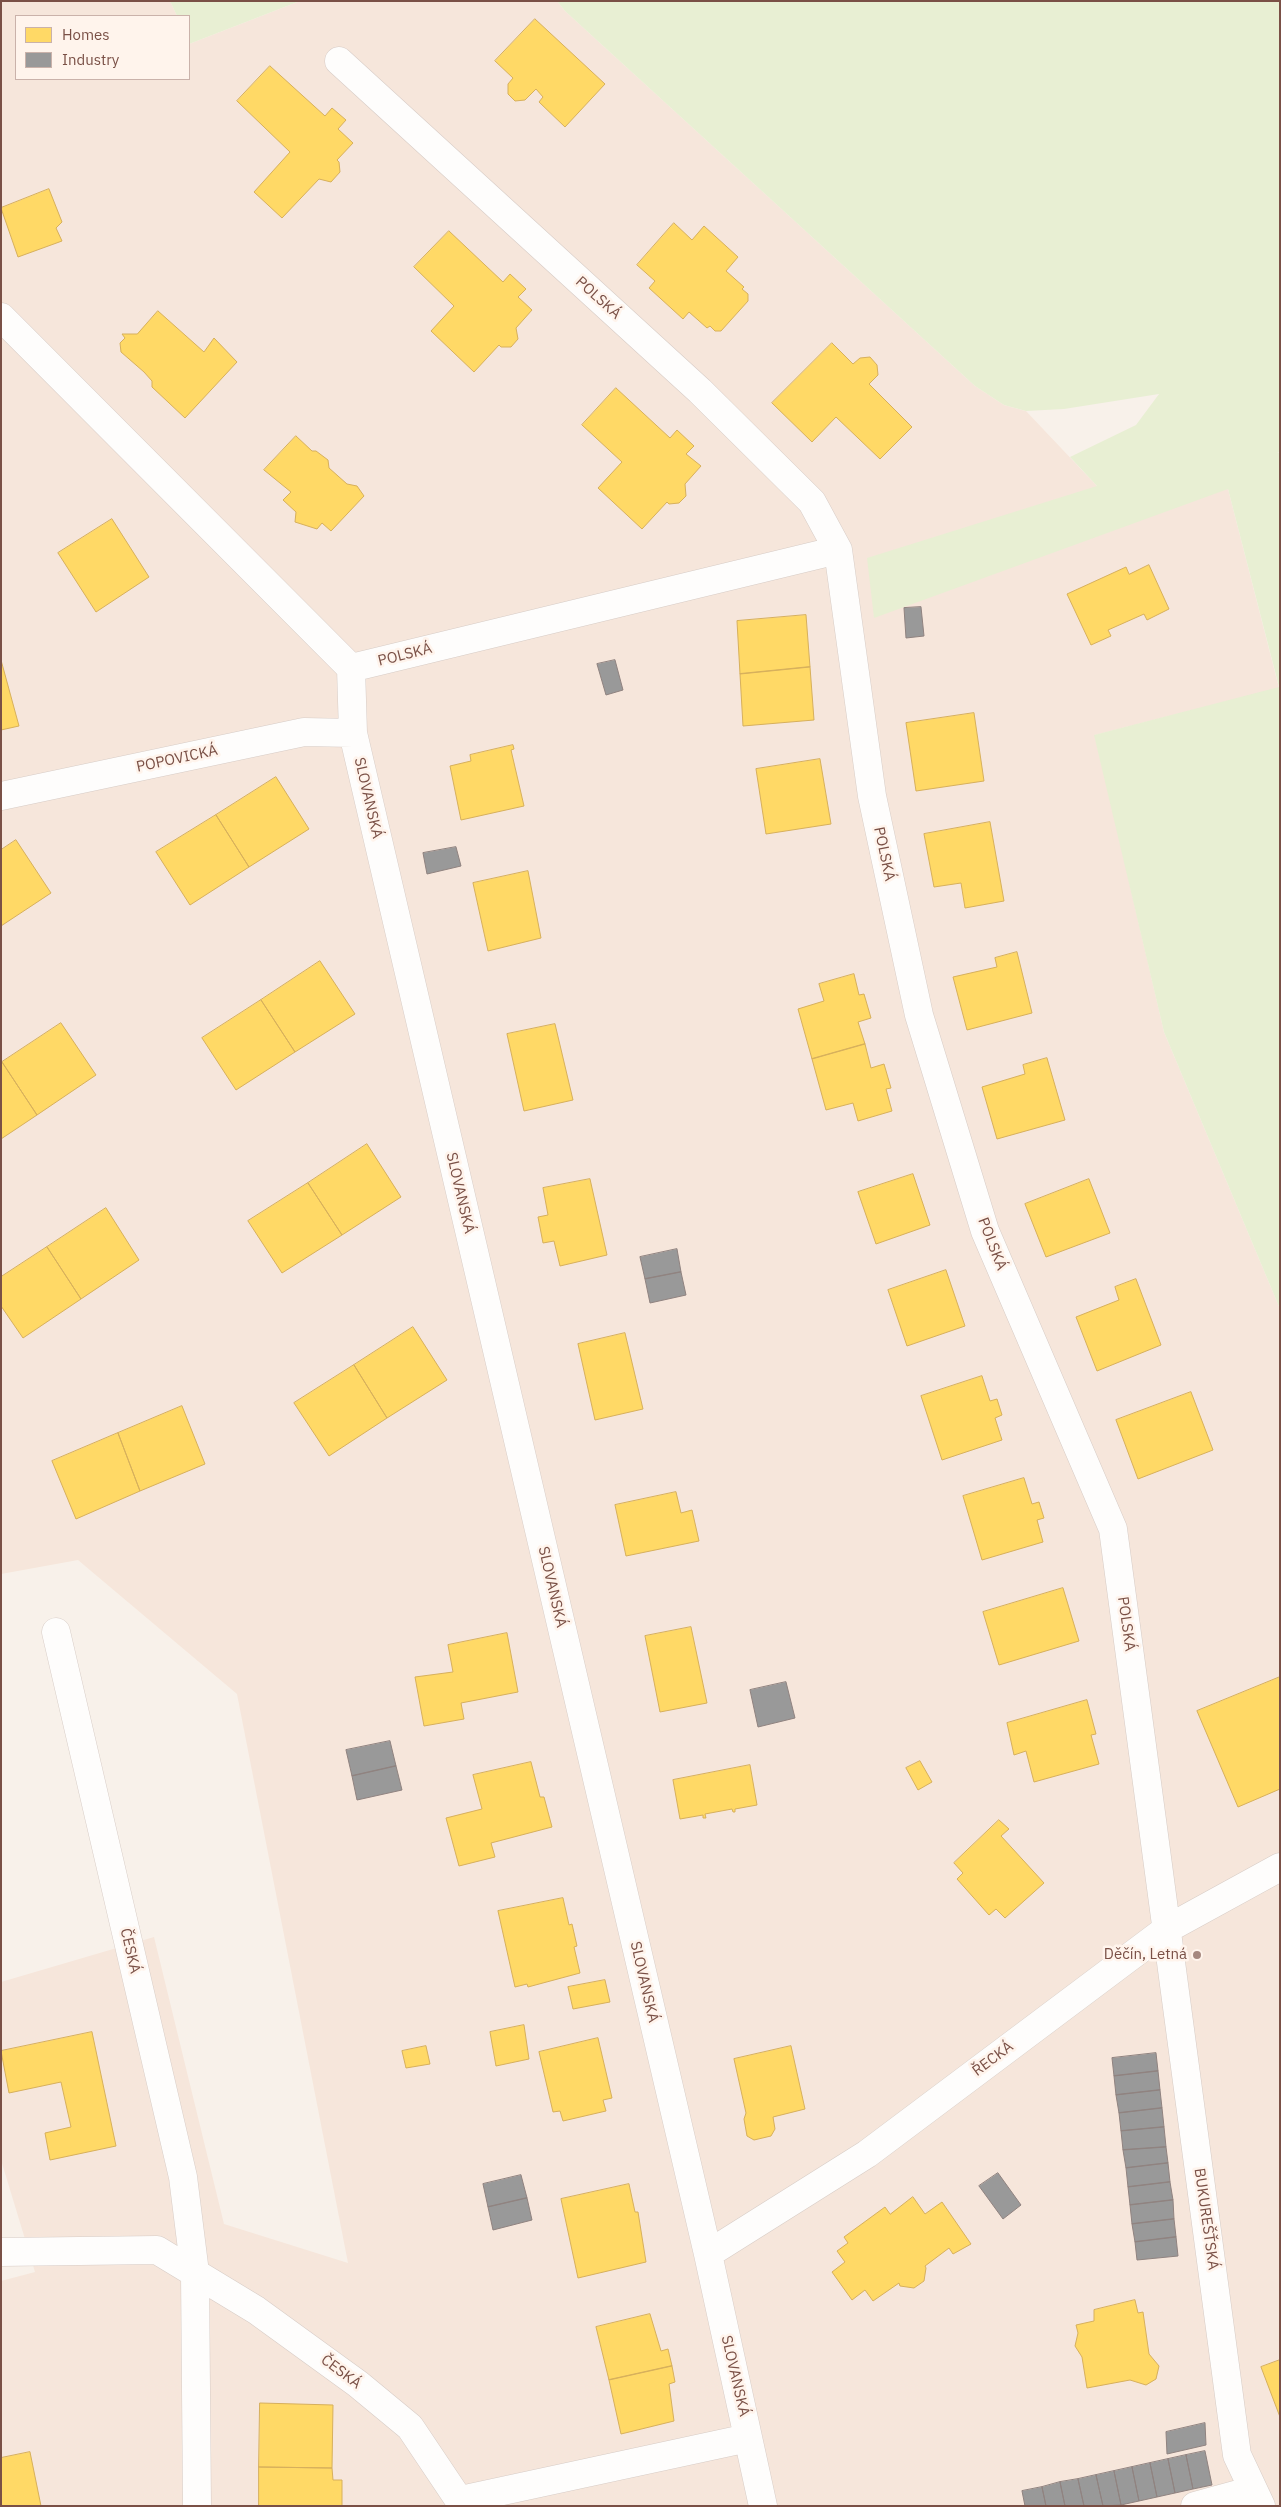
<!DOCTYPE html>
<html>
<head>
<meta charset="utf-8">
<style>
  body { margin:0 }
  #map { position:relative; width:1281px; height:2507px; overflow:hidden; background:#f8f1ea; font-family:"IBM Plex Sans",sans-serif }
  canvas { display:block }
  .frame { position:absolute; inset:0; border:2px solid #7a5046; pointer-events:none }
  .legend { position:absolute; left:15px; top:15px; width:175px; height:65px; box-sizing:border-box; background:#fff4ec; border:1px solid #cab2aa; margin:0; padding:6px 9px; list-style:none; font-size:15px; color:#7a5046 }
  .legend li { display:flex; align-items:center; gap:10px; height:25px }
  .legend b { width:25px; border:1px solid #cab2aa }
</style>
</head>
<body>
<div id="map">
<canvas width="1281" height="2507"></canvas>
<div class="frame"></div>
<ul class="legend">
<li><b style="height:14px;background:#ffd966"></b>Homes</li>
<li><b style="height:14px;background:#999"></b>Industry</li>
</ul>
</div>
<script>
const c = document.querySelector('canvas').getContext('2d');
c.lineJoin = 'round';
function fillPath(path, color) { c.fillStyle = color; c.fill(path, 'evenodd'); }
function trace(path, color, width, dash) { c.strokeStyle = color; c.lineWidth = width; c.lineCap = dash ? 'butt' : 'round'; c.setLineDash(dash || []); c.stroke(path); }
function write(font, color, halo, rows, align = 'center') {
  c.font = font + ' "IBM Plex Sans",sans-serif'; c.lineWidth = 5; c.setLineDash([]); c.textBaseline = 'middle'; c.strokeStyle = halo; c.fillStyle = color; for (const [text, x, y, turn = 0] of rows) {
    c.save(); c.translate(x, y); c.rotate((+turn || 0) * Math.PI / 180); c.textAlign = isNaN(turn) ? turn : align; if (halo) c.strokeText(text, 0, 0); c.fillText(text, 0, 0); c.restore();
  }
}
fillPath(new Path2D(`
  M1,1H170L177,16H16V79H189V44L300,1H557L565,11L975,386L1004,405L1026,411L1097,486L1228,489L1279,688L1095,735L1164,1032L1280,1309V2506H1V2281L35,2272L1,2160V1982L154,1937L224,2224L348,2263L237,1694L78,1560L1,1574Z`), '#f6e6db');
fillPath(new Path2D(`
  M170,1H300L189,44V16H177Z
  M557,1H1280V452L1277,453H1280V1309L1164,1032L1094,735L1279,687L1228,489L874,618L867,558L1097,486L1070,457L1136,425L1159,394L1064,409L1026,411L1004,405L975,386L565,11Z`), '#e8efd3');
const homes = new Path2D(`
  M535,19L605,84L565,127L539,102L543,97L536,89L525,100L515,101L508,94V84L513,78L495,61Z
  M270,66L325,116L332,108L346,120L338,129L353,143L337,160L339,162L340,172L331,182L319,179L282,218L254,192L290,152L237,101Z
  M49,189L62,222L56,228L62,241L18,257L1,208Z
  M674,223L692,240L704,226L738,257L726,271L744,287L742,289L748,294V301L721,331H715L710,326L707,328L689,312L683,319L649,288L655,281L637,265Z
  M449,231L503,282L510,274L526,289L518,297L532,310L516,328L518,339L511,347H501L499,345L474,372L431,331L454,306L414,267Z
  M158,311L204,352L214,338L237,362L185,418L152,387V381L144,372L121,352L120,343L125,338L122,334H137Z
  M832,343L853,364L860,358L870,357L877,365L878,375L869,384L912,427L880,459L836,417L812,442L772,403Z
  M616,388L670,438L677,430L694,446L686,454L701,466L685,484L686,496L679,503L669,504L667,502L642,529L598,488L622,462L582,425Z
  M296,436L312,451H316L328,460L329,468L347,484L357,486L364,496L331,531L322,523L317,529L295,522L296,512L283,500L291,492L264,470Z
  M112,519L149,577L96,612L58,553Z
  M1149,565L1169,609L1147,620L1144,614L1108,630L1111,636L1091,645L1067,594L1126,567L1129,574Z
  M806,615L810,667L740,674L737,621Z
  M1,660L19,726L1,730Z
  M810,667L814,720L743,726L740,674Z
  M974,713L984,781L916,791L906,723Z
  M513,745L514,749L511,750L524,806L461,820L450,766L471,761L470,755Z
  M820,759L831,824L766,834L756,769Z
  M276,777L309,829L249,867L216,815Z
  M216,815L249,867L190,905L156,852Z
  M990,822L1004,901L965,908L961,883L934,887L924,834Z
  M16,840L51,893L1,926V850Z
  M528,871L541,938L488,951L473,883Z
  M1017,952L1032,1013L967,1030L953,977L997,967L995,958Z
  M320,961L355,1014L295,1052L261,1000Z
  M854,974L859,995L864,994L871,1018L858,1022L865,1044L812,1059L798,1009L824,1001L819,984Z
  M261,1000L295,1052L236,1090L202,1038Z
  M61,1023L96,1075L37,1115L2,1062Z
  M555,1024L573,1100L524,1111L507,1034Z
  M865,1044L871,1068L884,1064L891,1088L886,1089L892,1111L858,1121L853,1103L826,1110L812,1059Z
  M1047,1058L1065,1120L997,1139L982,1087L1025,1074L1023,1065Z
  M2,1062L37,1115L1,1139V1063Z
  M367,1144L401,1197L342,1235L308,1183Z
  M913,1174L930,1225L876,1244L858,1192Z
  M590,1179L607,1255L560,1266L554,1241L543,1243L538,1217L548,1215L543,1188Z
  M1089,1179L1110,1233L1046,1257L1025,1204Z
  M308,1183L342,1235L282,1273L248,1221Z
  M106,1208L139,1260L81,1299L47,1247Z
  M47,1247L81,1299L23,1338L1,1306V1277Z
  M946,1270L965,1326L907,1346L888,1290Z
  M1136,1279L1161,1345L1097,1371L1076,1317L1119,1300L1115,1287Z
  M413,1327L447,1380L387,1418L354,1365Z
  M625,1333L643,1409L595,1420L578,1344Z
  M354,1365L387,1418L329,1456L294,1403Z
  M982,1376L990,1401L997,1399L1002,1415L995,1418L1002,1440L942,1460L921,1396Z
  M1191,1392L1213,1450L1138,1479L1116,1420Z
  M182,1406L205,1464L140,1491L118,1433Z
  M118,1433L140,1491L76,1519L52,1461Z
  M1024,1478L1032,1504L1039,1502L1044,1518L1037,1520L1043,1542L982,1560L963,1496Z
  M676,1492L681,1513L692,1510L699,1541L626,1556L615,1505Z
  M1063,1588L1079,1641L999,1665L983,1612Z
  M691,1627L707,1703L660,1712L645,1636Z
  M507,1633L518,1692L461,1703L464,1719L424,1726L415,1677L453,1672L448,1645Z
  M1280,1677V1789L1238,1807L1197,1711Z
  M1087,1700L1096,1734L1091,1735L1099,1764L1034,1782L1026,1751L1014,1755L1007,1723Z
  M920,1761L932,1782L918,1790L906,1768Z
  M531,1762L540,1797H544L552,1827L491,1843L495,1857L459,1866L446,1818L482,1809L473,1775Z
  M750,1765L757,1805L735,1809V1812H733L732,1809L705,1814L706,1818H703V1815L680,1819L673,1780Z
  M999,1820L1009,1829L1001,1836L1044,1883L1005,1918L996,1909L989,1915L957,1879L963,1873L954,1863Z
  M563,1898L569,1925L572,1924L577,1946L574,1947L580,1973L528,1987L527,1984L515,1987L498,1911Z
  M605,1980L610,2002L573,2009L568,1987Z
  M524,2025L529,2059L496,2066L490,2032Z
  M92,2032L116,2146L50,2160L45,2133L71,2127L61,2082L9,2093L1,2051Z
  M598,2038L612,2098L603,2100L606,2111L563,2121L560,2111L553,2112L539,2052Z
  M426,2046L430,2064L406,2068L402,2051Z
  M791,2046L805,2109L773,2117L775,2129L771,2136L754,2140L747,2136L744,2119L746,2113L734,2059Z
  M629,2184L635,2212H638L646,2262L578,2278L561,2199Z
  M913,2197L925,2214L942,2202L971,2244L953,2254L949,2248L925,2266L926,2268L924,2281L914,2288L900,2286L899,2283L873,2301L865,2290L852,2300L832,2272L845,2262L837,2251L848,2243L844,2237L885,2207L890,2214Z
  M1135,2300L1138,2313L1143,2312L1149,2354L1159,2366L1156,2379L1146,2385L1130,2380L1087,2388L1082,2357L1075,2346L1078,2333L1076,2325L1094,2321V2310Z
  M650,2314L661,2351L668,2349L672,2366L609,2380L596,2327Z
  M1280,2360V2417L1261,2367Z
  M672,2366L675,2382L669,2384L674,2421L621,2434L609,2380Z
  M260,2403L333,2405L332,2468L259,2467Z
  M30,2452L41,2506H1V2458Z
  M259,2467L332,2468L333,2480H342V2506H259Z`);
fillPath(homes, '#ffd966');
trace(homes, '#d7b05c', 1);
const industry = new Path2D(`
  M921,607L924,636L906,638L904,608Z
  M615,660L623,690L606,695L597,664Z
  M456,847L461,866L427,874L423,853Z
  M677,1249L681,1272L645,1279L640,1257Z
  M681,1272L686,1295L650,1303L645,1279Z
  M786,1682L795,1718L758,1727L750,1690Z
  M390,1741L396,1766L352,1776L346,1750Z
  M396,1766L402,1790L357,1800L352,1776Z
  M1156,2053L1158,2071L1114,2076L1112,2058Z
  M1158,2071L1160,2090L1116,2095L1114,2076Z
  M1160,2090L1162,2108L1119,2113L1116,2095Z
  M1162,2108L1164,2127L1121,2131L1119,2113Z
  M1164,2127L1166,2147L1123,2150L1121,2131Z
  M1166,2147L1168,2163L1126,2168L1123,2150Z
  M1168,2163L1170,2182L1128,2187L1126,2168Z
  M998,2173L1021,2205L1003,2219L979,2186Z
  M521,2175L527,2198L488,2207L483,2184Z
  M1170,2182L1173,2200L1130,2205L1128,2187Z
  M527,2198L532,2220L493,2230L488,2207Z
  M1173,2200L1174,2219L1132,2224L1130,2205Z
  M1174,2219L1176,2237L1135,2242L1132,2224Z
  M1176,2237L1178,2256L1137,2260L1135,2242Z
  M1205,2423L1206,2445L1167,2454L1166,2432Z
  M1205,2451L1212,2485L1193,2489L1186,2455Z
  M1186,2455L1193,2489L1175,2493L1168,2459Z
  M1168,2459L1175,2493L1157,2497L1150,2463Z
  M1150,2463L1157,2497L1139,2501L1132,2467Z
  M1132,2467L1139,2501L1121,2505L1114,2471Z
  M1114,2471L1121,2505L1103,2506L1096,2475Z
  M1096,2475L1103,2506H1084L1078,2479Z
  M1078,2479L1084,2506H1065L1060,2482Z
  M1060,2482L1065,2506H1046L1042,2487Z
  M1042,2487L1046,2506H1025L1022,2491Z`);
fillPath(industry, '#999');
trace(industry, '#908380', 1);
const minor = new Path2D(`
  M339,61L700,391L812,502L838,550L872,796L919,1015L985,1231L1113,1529L1237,2455L1261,2506
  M1,317L351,668
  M351,668L353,733L708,2254L763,2506
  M351,668L838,550
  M1,796L304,732L353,733
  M56,1632L183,2177L195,2273L197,2506
  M1,2252L157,2250L256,2310L358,2384L410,2427L463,2506
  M708,2254L867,2154L1167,1929L1280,1867
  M461,2500L748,2438
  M1195,2506L1253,2490`);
trace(minor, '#d7ccc6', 29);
trace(minor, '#fefdfc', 28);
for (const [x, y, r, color] of [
  [1197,1955,5,"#a6887f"]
]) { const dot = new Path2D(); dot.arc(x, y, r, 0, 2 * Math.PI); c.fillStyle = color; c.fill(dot); trace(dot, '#fff4ec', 2); }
write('15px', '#7a5046', '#fff4ec', [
  ["POLSKÁ",598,298,42],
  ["POLSKÁ",405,655,-14],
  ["POPOVICKÁ",177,759,-12],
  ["SLOVANSKÁ",368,798,77],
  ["POLSKÁ",884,854,78],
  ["SLOVANSKÁ",460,1193,77],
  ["POLSKÁ",992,1244,69],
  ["SLOVANSKÁ",552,1587,77],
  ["POLSKÁ",1126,1624,82],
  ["ČESKÁ",130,1951,77],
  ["SLOVANSKÁ",644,1982,77],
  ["ŘECKÁ",993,2059,-37],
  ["BUKUREŠŤSKÁ",1206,2219,82],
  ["ČESKÁ",341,2372,37],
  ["SLOVANSKÁ",735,2376,77]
]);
write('15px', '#7a5046', '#fff4ec', [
  ["Děčín, Letná",1187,1955]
], 'right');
</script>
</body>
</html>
